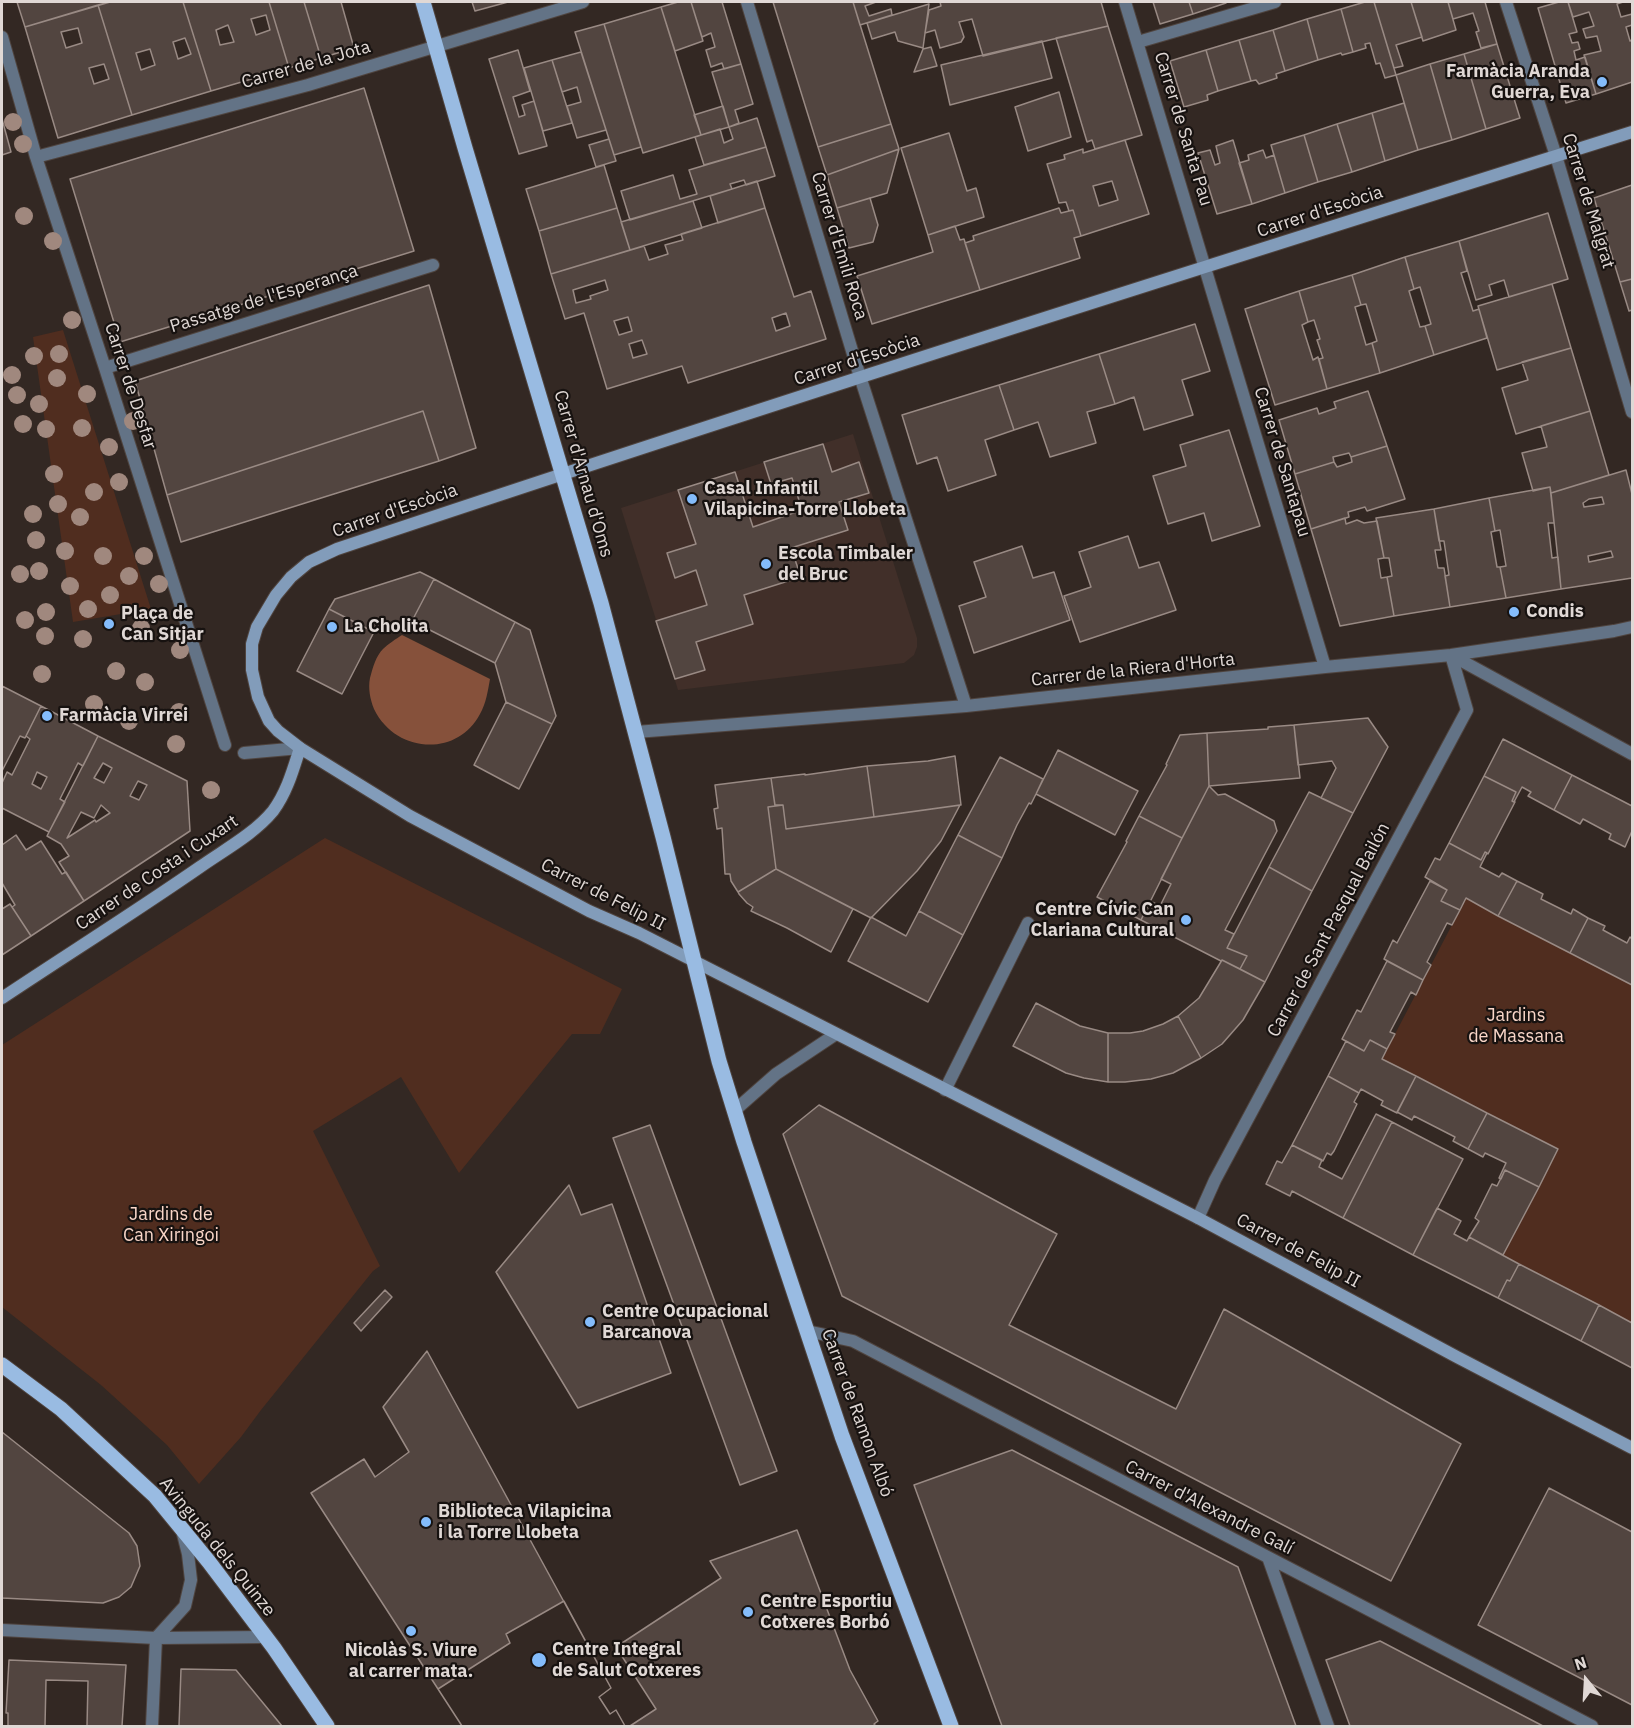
<!DOCTYPE html>
<html>
<head>
<meta charset="utf-8">
<style>
  body { margin:0 }
  #map { position:relative; width:1634px; height:1728px; overflow:hidden; background:#332823; font-family:"IBM Plex Sans",sans-serif }
  canvas { display:block }
  .frame { position:absolute; inset:0; border:3px solid #e0d8d5; pointer-events:none }
  .north { position:absolute; left:1556px; top:1650px; width:60px; height:60px; -webkit-text-stroke:4px #171210; paint-order:stroke; rotate:342deg; font-size:16px; font-weight:700; line-height:24px; text-align:center; color:#e0d8d5 }
  .north::after { content:''; display:block; margin:auto; width:21px; height:27px; background:#e0d8d5; clip-path:polygon(50% 0,100% 100%,50% 72%,0 100%) }
</style>
</head>
<body>
<div id="map">
<canvas width="1634" height="1728"></canvas>
<div class="frame"></div>
<div class="north">N</div>
</div>
<script>
const c = document.querySelector('canvas').getContext('2d');
c.lineJoin = 'round';
function fillPath(path, color) { c.fillStyle = color; c.fill(path, 'evenodd'); }
function trace(path, color, width, dash) { c.strokeStyle = color; c.lineWidth = width; c.lineCap = dash ? 'butt' : 'round'; c.setLineDash(dash || []); c.stroke(path); }
function write(font, color, halo, rows, align = 'center') {
  c.font = font + ' "IBM Plex Sans",sans-serif'; c.lineWidth = 4.5; c.setLineDash([]); c.textBaseline = 'middle'; c.strokeStyle = halo; c.fillStyle = color; for (const [text, x, y, turn = 0] of rows) {
    c.save(); c.translate(x, y); c.rotate((+turn || 0) * Math.PI / 180); c.textAlign = isNaN(turn) ? turn : align; if (halo) c.strokeText(text, 0, 0); c.fillText(text, 0, 0); c.restore();
  }
}
fillPath(new Path2D(`
  M853,434L917,638V647L914,655L904,663L678,690L621,508Z`), '#412f29');
fillPath(new Path2D(`
  M63,330L151,609L73,622L33,337Z
  M325,838L622,989L600,1034H572L459,1173L401,1077L313,1131L380,1266L373,1271L261,1410L241,1437L199,1484L167,1445L101,1385L2,1307V1045Z
  M1466,898L1632,985V1323L1503,1255L1558,1149L1382,1059Z`), '#502d1f');
fillPath(new Path2D(`
  M402,635L490,679C488,690 486,704 480,714C457,758 395,753 374,709C370,699 368,688 370,678C373,667 376,656 383,649C388,644 396,639 402,635Z`), '#86513b');
const building = new Path2D(`
  M17,2H110L25,27Z
  M110,2H183L211,91L132,115L98,5ZM185,38L191,54L178,59L173,42ZM150,49L155,65L141,70L136,53Z
  M183,2H269L289,68L211,91ZM266,15L270,30L256,35L251,19ZM228,25L234,42L220,45L216,30Z
  M269,2H304L321,58L289,68Z
  M304,2H341L354,48L321,58Z
  M472,2H508L475,11Z
  M678,2H691L703,41L675,51L661,7Z
  M691,2H722L741,64L724,69L722,63L711,67L706,50L715,47L711,33L702,37Z
  M773,2H853L891,124L818,147Z
  M853,2H876L865,6L869,16L891,9L892,15L860,25Z
  M940,2H1101L1108,26L983,56L972,19L959,22L964,37L961,42L940,48L935,30L925,33L929,10L941,6Z
  M1153,2H1189L1193,14L1160,24Z
  M1189,2H1226V3L1193,14Z
  M1365,2H1374L1396,75L1385,78L1380,63L1376,64L1370,43L1365,44L1366,48L1353,52L1341,9Z
  M1374,2H1411L1422,37L1396,45L1403,66L1394,68Z
  M1411,2H1448L1456,30L1423,41Z
  M1448,2H1485L1497,44L1481,48L1476,32L1479,31L1473,13L1453,19Z
  M1559,2H1568L1577,32L1569,34L1572,43L1578,42L1580,49L1574,51L1576,60L1585,57L1596,94L1566,103L1538,8Z
  M1568,2H1623L1617,4L1621,17L1632,14V25L1626,27L1630,41L1632,40V82L1596,94L1584,55L1601,51L1597,36L1586,38L1583,29L1594,26L1589,12L1573,17Z
  M929,4L923,48L898,41L895,32L872,39L867,23Z
  M98,5L132,115L58,138L25,27ZM78,28L82,43L66,48L61,32ZM104,64L109,79L94,84L89,68Z
  M661,7L701,135L643,153L604,24Z
  M1341,9L1353,52L1342,55L1341,53L1318,60L1307,19Z
  M1307,19L1318,60L1285,71L1273,30Z
  M604,24L641,147L614,155L575,32Z
  M1108,26L1142,135L1095,149L1092,140L1087,142L1056,38Z
  M1273,30L1285,71L1276,74L1277,78L1259,84L1256,80L1251,81L1239,40Z
  M1239,40L1251,81L1218,91L1206,50Z
  M1042,41L1052,78L950,105L941,65Z
  M1497,44L1520,118L1486,129L1464,54Z
  M931,47L937,66L914,72L923,49Z
  M518,50L530,91L513,97L519,117L525,115L522,105L534,101L547,146L519,154L489,59Z
  M1206,50L1218,91L1207,95L1208,100L1184,107L1170,61Z
  M581,52L606,130L577,138L567,106L581,102L577,87L562,92L552,60Z
  M1464,54L1486,129L1452,140L1430,64Z
  M552,60L572,123L543,131L524,68Z
  M741,64L753,104L735,110L739,123L729,127L712,72Z
  M1430,64L1452,140L1418,150L1396,75Z
  M364,88L414,251L120,342L70,179Z
  M1059,92L1071,137L1028,151L1015,107Z
  M1404,103L1418,150L1385,161L1372,113Z
  M723,106L729,127L701,135L694,115Z
  M1372,113L1385,161L1352,172L1337,124Z
  M757,118L766,147L704,165L695,137L720,129L724,143L733,139L729,127Z
  M2,119L11,152L2,155Z
  M891,124L899,149L827,175L818,147Z
  M1337,124L1352,172L1318,182L1304,135Z
  M949,133L967,191L976,188L984,217L928,235L901,148Z
  M1304,135L1318,182L1285,193L1271,145Z
  M609,139L616,161L596,167L589,145Z
  M1125,140L1149,214L1081,236L1073,210L1069,211L1066,202L1059,203L1047,164L1065,159L1064,155L1083,149V153ZM1112,181L1118,200L1099,206L1093,186Z
  M1233,140L1252,204L1217,214L1198,153L1210,150L1215,165L1220,163L1216,146Z
  M766,147L775,176L746,185L744,180L730,184L732,189L630,220L621,191L673,175L680,199L697,194L689,170Z
  M899,149L887,193L837,208L827,175Z
  M1263,150L1266,158L1274,155L1285,193L1252,204L1239,163L1249,160L1248,155Z
  M604,165L617,208L539,231L526,189Z
  M757,181L765,208L718,223L710,196Z
  M1632,185V279L1620,282L1594,198Z
  M870,198L878,225L873,242L849,248L837,208Z
  M693,201L702,228L630,250L621,222Z
  M617,208L630,250L551,274L539,231Z
  M765,208L794,297L811,291L826,339L688,383L682,366L607,389L584,313L565,319L551,274L644,246L649,260L668,254L665,245L683,240L681,234ZM605,280L608,290L590,296L591,299L576,303L573,290ZM786,313L790,326L776,331L772,318ZM628,317L632,331L619,335L614,321ZM642,340L647,354L633,358L629,344Z
  M1059,208L1061,213L1073,210L1081,236L1074,238L1080,258L980,290L965,243L974,240L973,236Z
  M1548,213L1568,279L1509,297L1504,280L1489,285L1492,295L1476,300L1459,241Z
  M955,226L960,240L964,239L980,290L872,324L857,276L933,252L928,235Z
  M1459,241L1467,271L1461,273L1473,311L1479,309L1487,338L1434,355L1425,326L1431,324L1420,287L1414,289L1405,257Z
  M1405,257L1414,289L1409,291L1420,327L1425,326L1434,355L1380,373L1372,343L1377,341L1366,304L1361,305L1352,275Z
  M1352,275L1361,305L1355,307L1366,345L1372,343L1380,373L1327,389L1319,359L1323,358L1317,340L1320,339L1314,320L1308,322L1299,291Z
  M1632,279V310L1629,311L1620,282Z
  M1552,284L1571,348L1497,370L1478,306Z
  M429,285L476,448L439,461L423,411L167,495L135,381Z
  M1299,291L1308,322L1302,325L1313,360L1318,357L1327,389L1275,405L1245,309Z
  M1195,324L1210,371L1182,380L1193,415L1144,430L1134,397L1115,404L1099,354Z
  M1571,348L1590,411L1516,434L1502,388L1528,380L1522,362Z
  M1099,354L1115,404L1087,412L1096,443L1050,457L1038,422L1014,430L999,385Z
  M999,385L1014,430L985,440L996,475L948,491L937,457L917,464L902,415Z
  M1368,391L1387,446L1351,457L1349,453L1333,457L1334,462L1295,474L1279,420L1317,408L1319,414L1336,408L1334,402Z
  M423,411L439,461L181,542L167,495Z
  M1590,411L1609,475L1551,493L1550,487L1533,491L1522,453L1547,447L1541,426Z
  M1229,430L1260,526L1212,541L1204,513L1168,524L1153,476L1186,466L1180,445Z
  M823,444L832,472L859,462L869,493L839,502L848,530L791,548L801,577L744,595L753,624L696,642L705,670L675,679L656,621L707,605L696,570L675,578L667,553L696,544L678,490L735,472L753,527L802,510L792,478L771,484L764,462Z
  M1387,446L1405,499L1367,511L1365,507L1348,512L1349,517L1311,529L1295,474L1334,462L1337,467L1352,462L1351,457Z
  M1626,470L1632,494V578L1561,589L1551,493ZM1602,497L1604,504L1584,507L1583,503L1589,499ZM1611,551L1613,557L1589,562L1588,556Z
  M1550,487L1554,523H1548L1552,558L1558,557L1561,589L1506,598L1500,567L1506,566L1500,530L1495,531L1489,498Z
  M1489,498L1495,531L1491,532L1497,567H1500L1506,598L1450,607L1445,576L1449,575L1444,541H1439L1434,509Z
  M1434,509L1441,550H1435L1438,568H1444L1450,607L1394,616L1387,577L1392,576L1389,558H1384L1376,518Z
  M1345,518L1346,524L1357,520L1364,523L1377,521L1384,558L1378,559L1381,578L1387,577L1394,616L1340,626L1311,529Z
  M1128,536L1139,568L1159,562L1176,610L1080,642L1064,596L1091,587L1079,552Z
  M1022,546L1033,578L1054,572L1070,620L974,653L959,606L986,597L974,562Z
  M420,572L434,579L412,621L374,632L329,609L335,599Z
  M434,579L515,622L495,663L412,621Z
  M329,609L374,632L342,694L297,671Z
  M515,622L530,630L556,716L552,724L506,702L495,663Z
  M2,686L41,706L25,738L20,736L2,771Z
  M506,702L552,724L519,789L474,765Z
  M41,706L98,736L83,766L78,763L60,799L65,802L49,832L2,808V783L7,772L12,775L30,739L26,736ZM37,772L47,777L41,789L32,784Z
  M1368,718L1388,747L1353,813L1321,798L1336,768L1332,761L1298,765L1294,725Z
  M1294,725L1300,778L1209,786L1207,733L1268,729V727Z
  M1207,733L1209,786L1182,838L1139,816L1167,765L1166,764L1180,735Z
  M98,736L187,781L190,831L84,901L59,862L69,856L61,844L47,836ZM103,763L112,768L104,783L94,778ZM138,781L147,785L139,800L130,796ZM101,805L110,813L96,822L95,820L67,838L81,812L94,818Z
  M1503,739L1572,775L1554,810L1528,796L1531,792L1522,787L1514,802L1512,801L1516,792L1484,776Z
  M1058,750L1138,791L1115,835L1036,794Z
  M955,756L961,805L874,817L867,766L928,761Z
  M1000,757L1043,779L1036,794L1031,804L1029,803L1017,825L1002,858L958,835Z
  M867,766L874,817L786,829L783,805H775L771,778L805,774V775Z
  M1572,775L1632,806V831L1625,847L1609,839L1611,834L1583,819L1580,824L1554,810Z
  M1484,776L1516,792L1512,801L1515,802L1488,854L1485,852L1481,860L1449,843Z
  M771,778L775,806L768,807L776,869L738,892L731,881L730,874H725L722,828L717,829L714,809L718,808L715,785Z
  M1209,786L1218,795L1225,794L1274,821L1277,831L1225,930L1234,934L1227,948L1247,956L1240,969L1222,960L1221,961L1141,920L1150,901L1160,906L1171,884L1161,879Z
  M1309,792L1353,813L1312,891L1269,867Z
  M783,805L786,829L960,805L941,841L917,871L871,918L776,869L768,807Z
  M1139,816L1182,838L1141,920L1097,897L1127,842L1126,841Z
  M16,835L26,850L41,841L62,874L66,872L84,901L31,936L12,907L15,905L2,883V845Z
  M958,835L1002,858L963,935L919,911Z
  M1449,843L1481,860L1485,852L1487,853L1480,867L1499,877L1502,873L1517,881L1498,916L1466,898L1460,910L1441,901L1447,890L1425,877L1435,858L1440,860Z
  M1269,867L1312,891L1265,982L1240,969L1247,956L1227,948Z
  M776,869L853,909L831,952L787,928L751,911L753,907L747,903L739,894L738,892Z
  M1430,881L1447,890L1441,901L1460,910L1452,925L1447,923L1427,962L1431,965L1423,980L1384,959L1393,940L1397,943Z
  M1517,881L1543,894L1541,899L1571,914L1573,909L1588,918L1570,953L1498,916Z
  M10,904L31,936L2,955V909Z
  M919,911L963,935L928,1002L848,961L871,917L906,936Z
  M1588,918L1605,926L1603,930L1627,943L1630,937L1632,939V985L1570,953Z
  M1222,960L1265,982L1243,1020L1222,1044L1201,1058L1178,1016L1199,998Z
  M1387,961L1423,980L1416,995L1411,992L1390,1032L1395,1034L1387,1049L1370,1040L1364,1051L1342,1039L1357,1010L1361,1012Z
  M1036,1003L1080,1026L1108,1033V1082L1084,1078L1066,1073L1013,1046Z
  M1178,1016L1201,1058L1173,1073L1151,1079L1125,1082H1108V1033H1130L1143,1031L1163,1024Z
  M1370,1040L1387,1049L1382,1059L1416,1076L1397,1113L1381,1105L1383,1101L1361,1089L1359,1093L1328,1076L1346,1041L1364,1051Z
  M1328,1076L1359,1093L1354,1102L1357,1104L1334,1151L1331,1155L1327,1153L1323,1161L1292,1145Z
  M1416,1076L1487,1113L1468,1149L1453,1141L1455,1137L1414,1116L1412,1120L1397,1112Z
  M819,1105L1057,1234L1009,1325L1176,1409L1224,1309L1461,1444L1391,1581L842,1296L783,1134Z
  M1487,1113L1558,1149L1539,1187L1505,1170L1501,1179L1499,1178L1506,1163L1485,1153L1483,1157L1468,1149Z
  M1376,1114L1392,1122L1343,1218L1292,1191L1290,1196L1266,1184L1277,1161L1282,1163L1292,1145L1322,1160L1319,1167L1342,1179Z
  M1392,1122L1463,1159L1413,1255L1343,1218Z
  M650,1125L777,1471L740,1485L613,1138Z
  M1505,1170L1539,1187L1503,1255L1469,1237L1479,1221L1475,1218L1492,1184L1497,1186Z
  M569,1185L581,1215L612,1204L671,1373L578,1408L496,1272Z
  M1437,1208L1461,1221L1454,1234L1467,1241L1469,1237L1519,1264L1510,1281L1507,1280L1498,1298L1413,1255Z
  M1519,1264L1599,1305L1581,1341L1498,1298L1507,1280L1510,1281Z
  M385,1290L392,1297L361,1331L354,1323Z
  M1599,1305L1632,1323V1368L1581,1341Z
  M427,1351L611,1688L599,1697L610,1714L616,1710L625,1726H462L311,1493L364,1459L375,1477L409,1452L383,1407Z
  M2,1432L129,1533L137,1546L140,1566L131,1587L119,1597L103,1603L2,1598Z
  M1012,1450L1238,1567L1296,1726H1002L914,1485Z
  M1549,1488L1632,1532V1705L1478,1625Z
  M797,1530L850,1670L878,1721L874,1724L876,1726H630L656,1709L616,1647L721,1578L710,1561Z
  M564,1601L611,1688L599,1697L610,1714L616,1710L625,1726H462L438,1689L510,1643L506,1634Z
  M1380,1641L1543,1726H1350L1326,1660Z
  M9,1660L126,1665L122,1726H87L88,1681L46,1680L45,1726H8V1713H6Z
  M181,1669L236,1670L282,1726H179Z`);
fillPath(building, '#524540');
trace(building, '#998a84', 1.5);
const lane = new Path2D(`
  M1138,42L1275,2
  M244,753L300,748
  M945,1090L1028,923`);
const street = new Path2D(`
  M747,2L856,364L966,706
  M1125,2L1325,667
  M1506,2L1556,156L1632,412
  M2,37L36,157L105,368L225,745
  M36,157L308,85L583,2
  M105,368L433,265
  M1451,655L1632,754
  M636,732L966,706L1325,667L1451,655L1614,631L1632,627
  M734,1111L776,1074L836,1034
  M1198,1218L1215,1180L1467,710L1451,655
  M807,1331L853,1341L1592,1726
  M1269,1560L1328,1726
  M2,1630L156,1638L265,1637
  M152,1726L156,1638L185,1606L191,1580L188,1554L182,1530`);
const secondary = new Path2D(`
  M1632,132C1200,268 767,405 337,549L309,562L291,577L276,595L257,627L252,644V670L258,697L269,721L278,731L300,748L410,816L589,911L639,933L1198,1218L1457,1357L1632,1448
  M2,998C68,954 135,912 200,867C224,850 254,834 273,811C287,792 293,770 300,748`);
const primary = new Path2D(`
  M423,2L465,148L601,603L663,837L719,1061L744,1142L842,1436L951,1726
  M2,1365L61,1409L155,1496L209,1562L274,1648L327,1726`);
trace(lane, '#4f443f', 14);
trace(street, '#4f443f', 14);
trace(secondary, '#4f443f', 14);
trace(primary, '#4f443f', 17);
trace(lane, '#637386', 12);
trace(street, '#637386', 12);
trace(secondary, '#829cba', 12);
trace(primary, '#99bbe2', 15);
c.fillStyle = '#a0887e';
for (const [x, y] of [
  [13,122],
  [23,144],
  [24,216],
  [53,241],
  [72,320],
  [59,354],
  [34,356],
  [12,375],
  [57,378],
  [87,394],
  [17,395],
  [39,404],
  [133,421],
  [23,424],
  [82,428],
  [46,429],
  [109,447],
  [54,474],
  [119,482],
  [94,492],
  [58,504],
  [33,514],
  [80,517],
  [36,540],
  [65,551],
  [103,556],
  [144,556],
  [39,571],
  [20,574],
  [129,576],
  [159,584],
  [70,586],
  [110,595],
  [88,609],
  [46,612],
  [25,620],
  [141,628],
  [45,636],
  [83,639],
  [180,650],
  [116,671],
  [42,674],
  [145,682],
  [94,704],
  [179,712],
  [129,721],
  [176,744],
  [211,790]
]) { c.beginPath(); c.arc(x, y, 9, 0, 2 * Math.PI); c.fill(); }
for (const [x, y, r, color] of [
  [1602,82,6,"#84bcfb"],
  [692,499,6,"#84bcfb"],
  [766,564,6,"#84bcfb"],
  [1514,612,6,"#84bcfb"],
  [109,624,6,"#84bcfb"],
  [332,627,6,"#84bcfb"],
  [47,716,6,"#84bcfb"],
  [1186,920,6,"#84bcfb"],
  [590,1322,6,"#84bcfb"],
  [426,1522,6,"#84bcfb"],
  [748,1612,6,"#84bcfb"],
  [411,1631,6,"#84bcfb"],
  [539,1660,8,"#84bcfb"]
]) { const dot = new Path2D(); dot.arc(x, y, r, 0, 2 * Math.PI); c.fillStyle = color; c.fill(dot); trace(dot, '#171210', 2); }
write('18px', '#e0d8d5', '#171210', [
  ["Carrer de la Jota",306,65,-16],
  ["Carrer de Santa Pau",1183,129,73],
  ["Carrer de Malgrat",1588,201,73],
  ["Carrer d'Escòcia",1320,212,-18],
  ["Carrer d'Emili Roca",839,246,73],
  ["Passatge de l'Esperança",264,299,-17],
  ["Carrer d'Escòcia",857,360,-18],
  ["Carrer de Desfar",130,386,72],
  ["Carrer de Santapau",1282,462,73],
  ["Carrer d'Arnau d'Oms",583,474,74],
  ["Carrer d'Escòcia",395,511,-19],
  ["Carrer de la Riera d'Horta",1133,670,-6],
  ["Carrer de Costa i Cuxart",157,873,-34],
  ["Carrer de Felip II",603,895,27],
  ["Carrer de Sant Pasqual Bailón",1329,930,-62],
  ["Carrer de Felip II",1298,1251,28],
  ["Carrer de Ramon Albó",857,1413,70],
  ["Carrer d'Alexandre Galí",1209,1508,27],
  ["Avinguda dels Quinze",217,1547,51]
]);
write('bold 18px', '#e0d8d5', '#171210', [
  ["Farmàcia Aranda",1590,72,"right"],
  ["Guerra, Eva",1590,93,"right"],
  ["Casal Infantil",704,489],
  ["Vilapicina-Torre Llobeta",704,510],
  ["Escola Timbaler",778,554],
  ["del Bruc",778,575],
  ["Condis",1526,612],
  ["Plaça de",121,614],
  ["Can Sitjar",121,635],
  ["La Cholita",344,627],
  ["Farmàcia Virrei",59,716],
  ["Centre Cívic Can",1174,910,"right"],
  ["Clariana Cultural",1174,931,"right"],
  ["Centre Ocupacional",602,1312],
  ["Barcanova",602,1333],
  ["Biblioteca Vilapicina",438,1512],
  ["i la Torre Llobeta",438,1533],
  ["Centre Esportiu",760,1602],
  ["Cotxeres Borbó",760,1623],
  ["Centre Integral",552,1650],
  ["de Salut Cotxeres",552,1671],
  ["Nicolàs S. Viure",411,1651,"center"],
  ["al carrer mata.",411,1672,"center"]
], 'left');
write('18px', '#f9d6c8', '#171210', [
  ["Jardins",1516,1016],
  ["de Massana",1516,1037],
  ["Jardins de",171,1215],
  ["Can Xiringoi",171,1236]
]);
</script>
</body>
</html>
